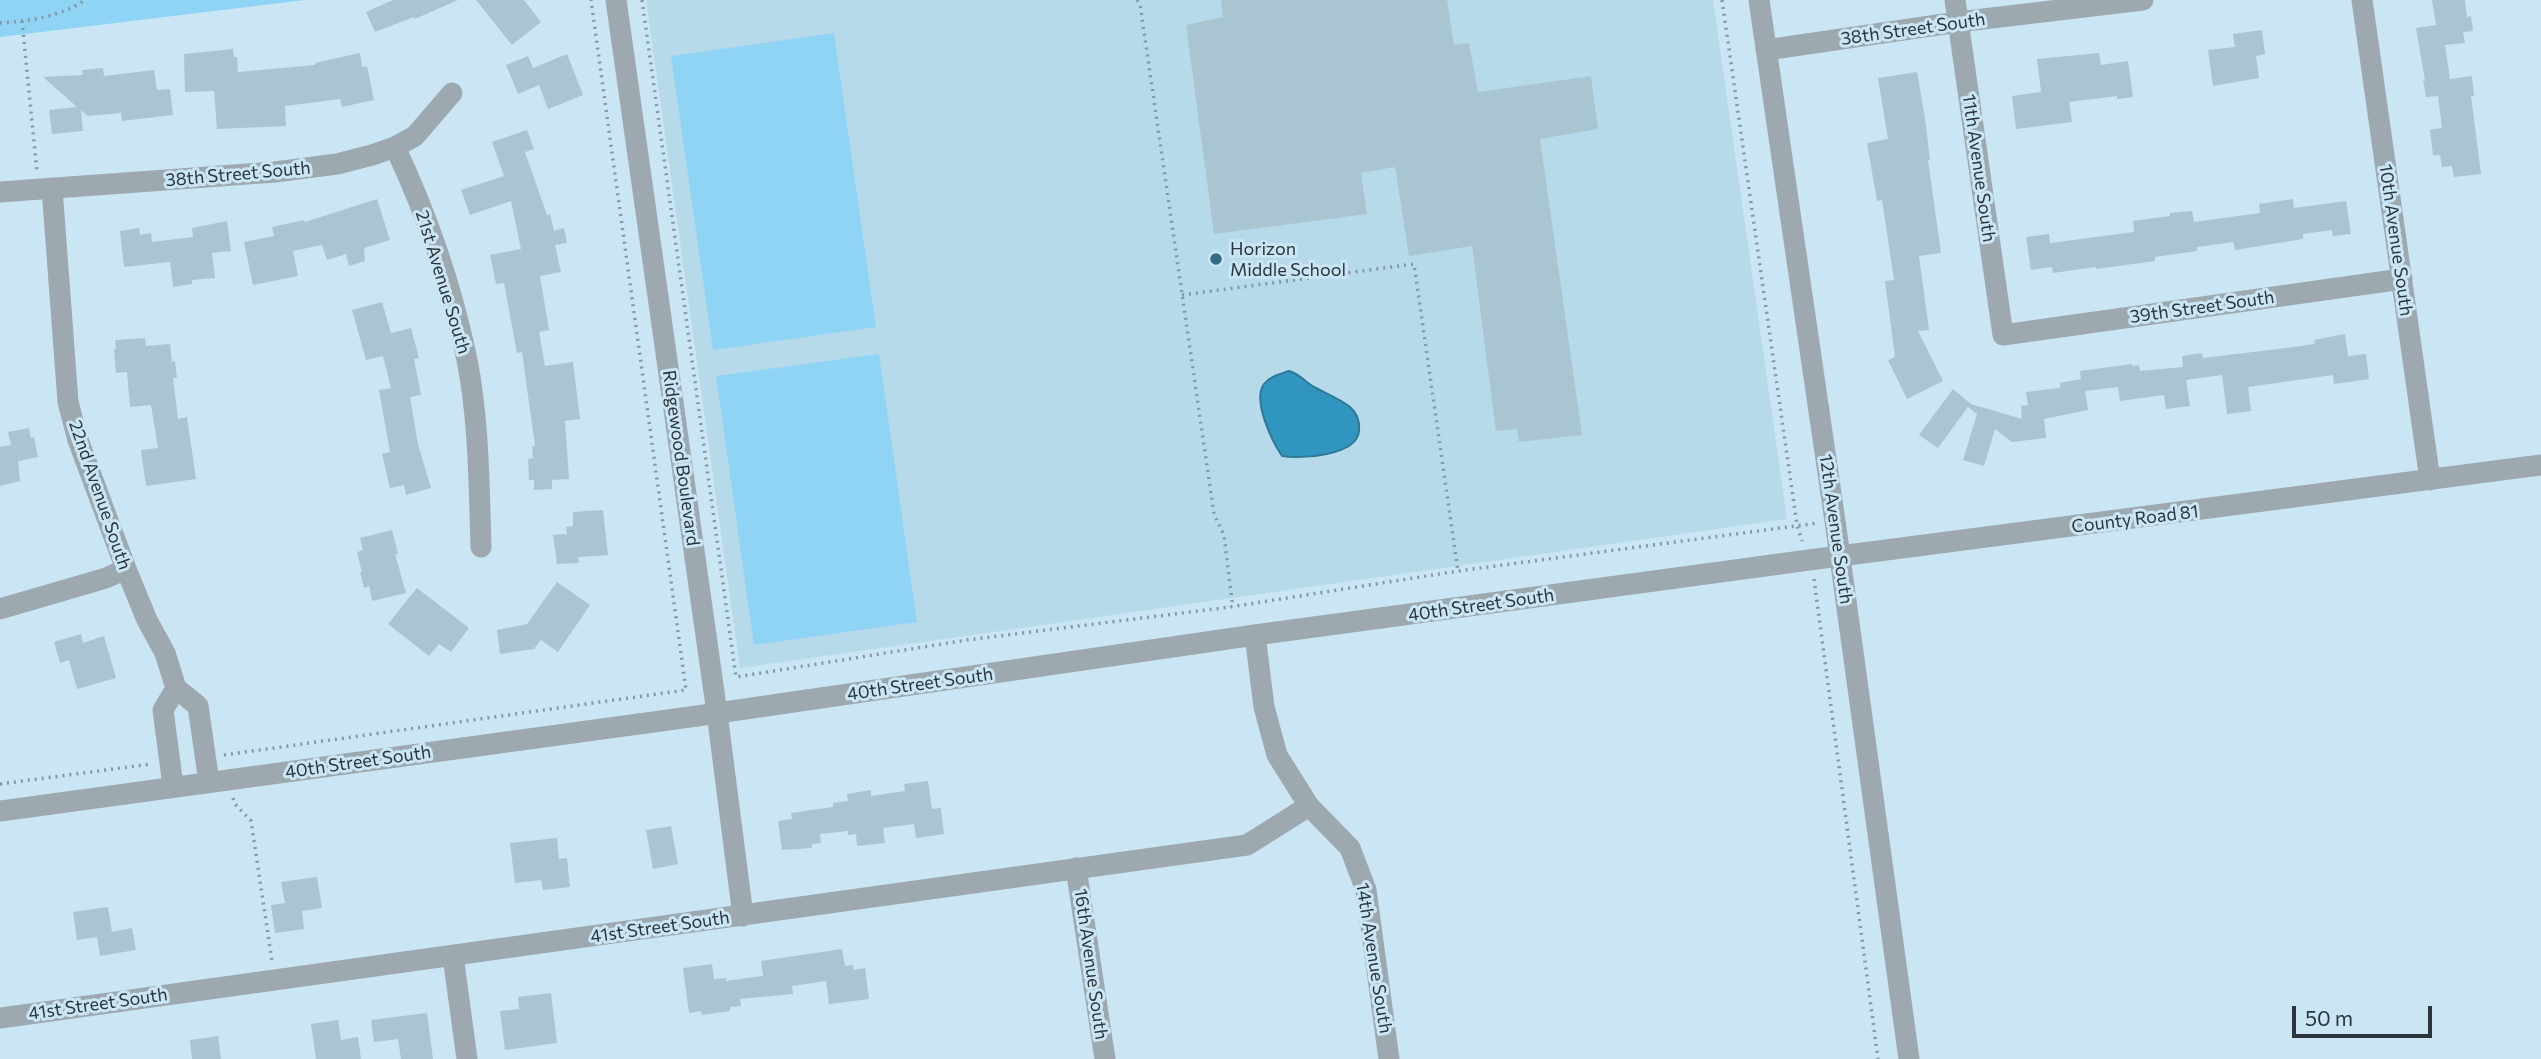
<!DOCTYPE html>
<html>
<head>
<meta charset="utf-8">
<style>
  body { margin:0 }
  #map { position:relative; width:2541px; height:1059px; overflow:hidden; background:#cae5f3; font-family:Commissioner,sans-serif }
  canvas { display:block }
  .scale { position:absolute; left:2292px; top:1006px; width:140px; height:32px; box-sizing:border-box; border:4px solid #2b353b; border-top:0; padding-left:9px; font-size:21px; line-height:24px; white-space:nowrap; color:#2b353b; -webkit-text-stroke:5px #cae5f3; paint-order:stroke }
</style>
</head>
<body>
<div id="map">
<canvas width="2541" height="1059"></canvas>
<div class="scale">50 m</div>
</div>
<script>
const c = document.querySelector('canvas').getContext('2d');
c.lineJoin = 'round';
function fillPath(path, color) { c.fillStyle = color; c.fill(path, 'evenodd'); }
function trace(path, color, width, dash) { c.strokeStyle = color; c.lineWidth = width; c.lineCap = dash ? 'butt' : 'round'; c.setLineDash(dash || []); c.stroke(path); }
function write(font, color, halo, rows, align = 'center') {
  c.font = font + ' Commissioner,sans-serif'; c.lineWidth = 6; c.setLineDash([]); c.textBaseline = 'middle'; c.strokeStyle = halo; c.fillStyle = color; for (const [text, x, y, turn = 0] of rows) {
    c.save(); c.translate(x, y); c.rotate((+turn || 0) * Math.PI / 180); c.textAlign = isNaN(turn) ? turn : align; if (halo) c.strokeText(text, 0, 0); c.fillText(text, 0, 0); c.restore();
  }
}
fillPath(new Path2D(`
  M646,0H1713L1787,519L740,668Z`), '#b7daea');
fillPath(new Path2D(`
  M0,0H305L0,37Z
  M834,33L876,327L713,350L671,56Z
  M879,354L917,622L754,645L716,376Z`), '#90d4f5');
const water = new Path2D(`
  M1289,371C1301,374 1305,383 1316,388C1327,394 1340,399 1350,407C1357,413 1360,422 1359,431C1357,456 1301,459 1282,456C1272,441 1252,400 1264,384C1270,376 1280,374 1289,371Z`);
fillPath(water, '#3096bf');
trace(water, '#2e7997', 2);
fillPath(new Path2D(`
  M393,0H458L415,19L414,17L375,32L366,12Z
  M476,0H524L541,22L512,45Z
  M1221,0H1447L1454,45L1469,43L1478,92L1591,76L1598,129L1540,139L1582,435L1519,442L1517,429L1496,431L1472,246L1409,256L1395,167L1361,173L1367,214L1214,234L1186,25L1223,17Z
  M2432,0H2465L2467,17L2471,16L2473,31L2463,32L2465,43L2445,45L2450,79L2472,76L2474,96H2471L2481,174L2454,177L2452,166L2442,167L2440,155H2433L2430,130L2442,128L2438,96L2426,97L2423,81H2425L2416,28L2436,25Z
  M2262,30L2265,54L2256,56L2259,78L2213,86L2208,50L2235,47L2233,34Z
  M233,49L234,57H237L238,72L315,65V63L360,53L362,67L367,66L374,100L342,107L340,99L285,106L286,126L217,129L214,91L185,92L184,54Z
  M2099,53L2101,65L2128,61L2133,97L2117,99V96L2069,102L2072,122L2016,129L2012,96L2041,92L2037,59Z
  M567,54L583,95L548,109L539,85L518,94L506,65L528,56L533,68Z
  M103,68L104,76L154,70L157,90L170,89L173,115L122,121L121,113L88,116L81,110L83,131L52,134L49,110L77,107L43,77L83,75L82,70Z
  M1917,72L1925,118L1930,160H1928L1941,253L1919,256L1929,330L1918,331L1943,381L1907,399L1888,360L1895,357L1885,281L1894,280L1882,200L1877,201L1867,143L1888,139L1878,78Z
  M527,130L534,149L525,152L547,215L550,214L554,231L564,228L567,243L555,245L561,272L540,276L549,330L539,332L545,366L573,362L580,419L565,421L569,479L552,480V489L534,490V480H529L528,459L533,458L532,446H535L522,352L517,353L504,283L496,284L490,255L521,249L511,201L470,215L461,190L504,176L492,142Z
  M377,199L390,240L364,248L365,261L349,266L346,254L327,260L322,245L293,251L298,276L253,285L244,242L274,236L272,227L304,220L305,222Z
  M2293,199L2294,208L2346,201L2351,234L2333,236L2332,230L2303,234V239L2235,250L2233,242L2197,247V251L2155,257V261L2096,269V267L2053,273L2052,267L2031,270L2026,237L2049,234L2050,243L2134,232L2133,221L2170,216V213L2192,211L2194,222L2260,213L2259,204Z
  M227,221L231,251L212,253L215,278L192,280V284L173,287L170,262L124,267L120,231L139,228L140,235L151,233L152,242L193,237L192,228Z
  M382,302L391,333L411,328L419,358L414,359L421,395L410,397L418,444L431,488L406,495L404,485L390,488L382,454L390,452L379,390L391,388L383,356L366,360L352,310Z
  M2345,334L2348,356L2366,354L2369,379L2334,384L2333,375L2248,387L2251,411L2227,414L2222,375L2186,380L2190,406L2166,409L2164,395L2120,401L2118,387L2085,391L2088,410L2044,419L2046,438L2012,442L1995,429L1984,466L1963,460L1977,414L1968,407L1938,448L1919,435L1953,389L1971,404L2022,419L2021,406L2028,405L2026,392L2060,388V383L2081,379L2080,371L2132,364V366L2139,365L2140,371L2183,367L2182,356L2202,353L2203,358L2286,348L2315,344L2314,340Z
  M145,338L146,346L170,344L172,362L175,361L177,378H173L178,419L187,417L196,479L146,486L141,450L158,448L151,405L130,407L127,372L116,373L114,349H116L115,340Z
  M29,428L31,438L34,437L38,457L18,461L20,481L0,486V447L11,445L8,432Z
  M603,510L608,555L578,557L579,563L557,564L553,535L567,534L566,527L573,526V512Z
  M392,530L398,554H395L406,593L372,601L369,586L364,588L360,572H362L357,552L363,550L360,538Z
  M557,582L590,605L558,652L541,640L534,649L500,654L497,630L527,624Z
  M417,588L469,628L451,652L439,644L429,656L388,624Z
  M81,634L83,643L104,636L116,678L77,689L69,660L60,663L54,642Z
  M928,781L932,809L941,808L944,834L916,838L914,824L883,828L885,843L857,846L856,834L848,835V831L820,834L821,843L812,844V848L782,850L778,821L792,819L791,813L833,807V803L848,801L847,794L871,790V796L905,791L904,784Z
  M671,826L678,864L653,869L646,830Z
  M557,838L559,859L567,858L570,887L543,890L541,880L515,883L510,843Z
  M317,877L322,908L302,911L304,929L275,933L271,905L285,903L281,882Z
  M108,907L112,932L132,928L136,950L100,956L97,937L77,940L73,912Z
  M842,949L845,966L853,965L854,970L865,968L869,999L829,1004L826,981L792,986L793,994L740,999L741,1006L730,1007V1011L702,1015L701,1011L689,1013L683,968L712,964L714,979L726,978V981L763,976L761,961Z
  M551,993L557,1043L505,1050L500,1011L519,1009L518,997Z
  M427,1013L433,1059H401L398,1039L374,1042L371,1020Z
  M338,1020L341,1040L358,1037L361,1059H316L311,1024Z
  M218,1036L221,1059H192L190,1040Z`), '#aac5d2');
trace(new Path2D(`
  M642,0L736,677L967,640L1230,607L1458,571L1818,523
  M1137,0L1140,4L1214,514L1224,535L1232,601L1230,607
  M1722,0L1797,525L1802,541
  M22,21L37,172
  M0,23C29,21 60,17 85,0
  M1182,295L1414,264L1458,571
  M1814,579L1878,1059
  M224,755L686,690L591,0
  M0,784L151,764
  M233,798L235,804L251,821L272,961`), '#8498a2', 3.5, [2, 5]);
trace(new Path2D(`
  M616,0L717,713L743,916
  M1759,0L1835,521L1909,1059
  M1955,0L2003,335L2402,279
  M2362,0L2430,480
  M1766,50L1958,22L2143,0
  M395,147C427,215 452,287 467,360C479,420 479,485 481,547
  M52,188L68,402L78,440L126,569L147,620L165,653L176,688L198,706L209,782
  M0,192L275,172L337,164L372,155L395,147L415,136L452,93
  M0,609L106,578L126,569
  M1255,635L1264,707L1277,755L1309,806L1350,848L1366,890L1389,1059
  M173,786L163,710L176,688
  M0,811L690,717L1255,635L1809,560L2541,465
  M1076,868L1105,1059
  M453,956L467,1059
  M0,1018L1247,845L1309,806`), '#9da9af', 21);
for (const [x, y, r, color] of [
  [1216,259,7,"#336c85"]
]) { const dot = new Path2D(); dot.arc(x, y, r, 0, 2 * Math.PI); c.fillStyle = color; c.fill(dot); trace(dot, '#cae5f3', 2.5); }
write('18px', '#2b353b', '#cae5f3', [
  ["38th Street South",1913,29,-8],
  ["11th Avenue South",1979,168,82],
  ["38th Street South",238,174,-5],
  ["10th Avenue South",2396,240,82],
  ["21st Avenue South",443,282,73],
  ["39th Street South",2202,307,-8],
  ["Ridgewood Boulevard",681,458,82],
  ["22nd Avenue South",100,495,71],
  ["County Road 81",2135,519,-7],
  ["12th Avenue South",1836,529,82],
  ["40th Street South",1481,605,-8],
  ["40th Street South",920,684,-8],
  ["40th Street South",358,762,-8],
  ["41st Street South",660,927,-8],
  ["14th Avenue South",1374,958,81],
  ["16th Avenue South",1091,964,82],
  ["41st Street South",98,1004,-8]
]);
write('18px', '#2b353b', '#cae5f3', [
  ["Horizon",1230,249],
  ["Middle School",1230,270]
], 'left');
</script>
</body>
</html>
